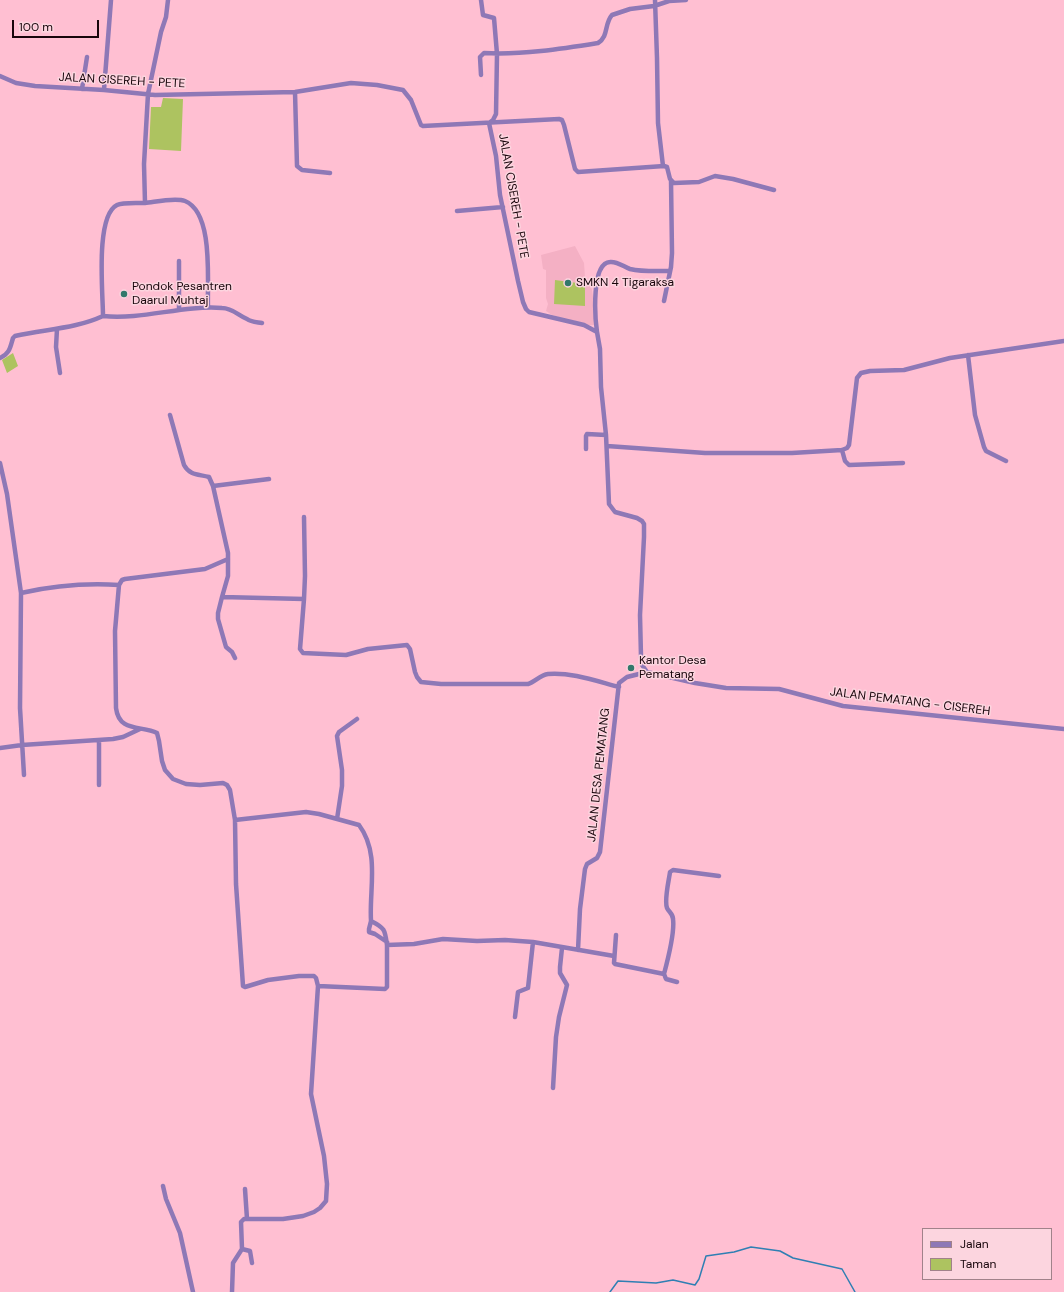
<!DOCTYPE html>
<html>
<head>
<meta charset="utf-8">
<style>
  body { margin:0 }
  #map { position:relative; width:1064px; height:1292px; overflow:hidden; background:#ffbfd2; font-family:"DM Sans",sans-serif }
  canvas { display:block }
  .legend { position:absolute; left:922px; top:1228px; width:130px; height:52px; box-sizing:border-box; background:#fcd5df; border:1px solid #a1828a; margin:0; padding:5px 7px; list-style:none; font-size:12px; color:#18050b }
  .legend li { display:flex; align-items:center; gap:8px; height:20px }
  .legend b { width:20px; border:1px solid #a1828a }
  .scale { position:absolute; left:12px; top:20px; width:87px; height:18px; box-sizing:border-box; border:2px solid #18050b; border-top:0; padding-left:5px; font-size:12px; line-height:14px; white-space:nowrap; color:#18050b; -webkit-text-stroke:3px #fcd5df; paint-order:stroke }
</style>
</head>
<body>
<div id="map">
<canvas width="1064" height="1292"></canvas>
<ul class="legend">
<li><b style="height:5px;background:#8e78b6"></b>Jalan</li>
<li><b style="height:11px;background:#adc360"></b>Taman</li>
</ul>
<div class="scale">100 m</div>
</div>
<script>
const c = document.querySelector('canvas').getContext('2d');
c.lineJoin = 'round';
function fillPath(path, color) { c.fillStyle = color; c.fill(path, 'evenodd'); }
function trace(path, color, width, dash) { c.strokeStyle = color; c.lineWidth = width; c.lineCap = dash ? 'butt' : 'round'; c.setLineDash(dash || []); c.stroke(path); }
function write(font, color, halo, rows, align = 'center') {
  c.font = font + ' "DM Sans",sans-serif'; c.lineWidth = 3; c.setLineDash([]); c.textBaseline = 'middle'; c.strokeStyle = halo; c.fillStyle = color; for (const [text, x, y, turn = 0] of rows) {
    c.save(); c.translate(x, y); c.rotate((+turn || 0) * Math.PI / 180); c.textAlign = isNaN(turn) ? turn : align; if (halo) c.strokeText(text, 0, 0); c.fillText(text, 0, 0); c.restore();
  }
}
fillPath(new Path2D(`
  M575,246L584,263L585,277L587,278L592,290L595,310L594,325H584L552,315L546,311L548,304L546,298V270L543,269L541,255Z`), '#f4b0c4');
fillPath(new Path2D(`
  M163,98L183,99L181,151L149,149L151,107H161Z
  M555,280L585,284V306L554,304Z
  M13,353L18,366L7,373L2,360Z`), '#adc360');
trace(new Path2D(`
  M610,1292L618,1281L656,1283L673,1280L695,1285L699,1279L706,1256L734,1252L751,1247L780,1251L793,1258L842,1269L855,1292`), '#2f7fb3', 1.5);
trace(new Path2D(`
  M481,0L483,15L494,18L497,54L496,114L493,120L489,123
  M655,0L657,58L658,123L663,166
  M481,75L480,57L484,53C521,55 561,49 598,43C609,36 604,24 612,15L630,9L654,6L669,1L686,0
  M0,76L16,83L35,86L104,90L155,95L295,92L351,83L377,85L403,90L411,100L421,125L423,126L559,119L562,120L564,125L575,169L578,172L664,166L667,167L670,179L674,183L699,182L715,176L733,179L774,190
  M82,89L87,57
  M104,90L111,0
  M295,92L297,166L302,170L330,173
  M489,123L496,156L500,195L518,281L523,302L526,309L529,312L584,325L597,332L600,349L601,387L606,435L609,504L615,512L637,518L642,521L644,524V537L640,615L641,657L642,665L647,672L695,683L726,688L779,689L843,706L1064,729
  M145,203C155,202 175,197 185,201C214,213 207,281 208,307
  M457,211L503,207
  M664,301L671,267L672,253L671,180
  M179,310V261
  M103,316C103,294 95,216 117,205C123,202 138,203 145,203L144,164L148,94L161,32L166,17L168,0
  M103,316C143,320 182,305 222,308C232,308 238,315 247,319C251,322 256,322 262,323
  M57,329L56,347L60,373
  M597,332C595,318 591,263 610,262C617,261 624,267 630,269C643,272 657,271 670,271
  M968,355L975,415L984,447L986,451L1006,461
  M0,358C10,353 10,348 13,338L15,336C45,329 75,329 103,316
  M170,415L184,465C190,476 199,474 209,477L213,486L228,553V576L222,597L304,599L300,649L303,653L346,655L368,649L407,645L410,649L415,672L417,677L421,682L441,684H528C535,682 540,675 548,674C571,672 596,681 619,687
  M607,446L705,453H792L842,450L847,448L849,445L857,378L861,373L870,371L904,370L950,358L1064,341
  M586,449V436L587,434L606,435
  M842,450L845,461L849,465L903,463
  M0,463L7,494L21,593C52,586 88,583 119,585L115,631L116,708C119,733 142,725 157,733L159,741L162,761L165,770L173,779L186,784L200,785L223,783L227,785L230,790L235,820L236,884L243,986L245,987L268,980L299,976H314L316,978L318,986L311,1094L324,1156L327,1184L326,1201L320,1208L314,1212L303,1216L283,1219H244L241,1222L242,1249L233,1263L232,1292
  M213,486L269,479
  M119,585L122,580L125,579L205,569L228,559
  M21,593L20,708L24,775
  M222,597L218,613V619L226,647L232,652L235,658
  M304,599L305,576L304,517
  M0,748L22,745L113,739L123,737L140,729
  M99,785V740
  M337,819L342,786V770L337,736L339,732L357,719
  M235,820L306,812L319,814L359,825C380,853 369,889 371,921C385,928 385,930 387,945
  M371,921L369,929V932L375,934L387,942
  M616,935L614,963L615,964L664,974L666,979L677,982
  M578,950L580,909L585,869L587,864L597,858L600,852L619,683L627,677L647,672
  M664,974C668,959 675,933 673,919C673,914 669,912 667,908C664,900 669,880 670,872L673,870L719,876
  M318,986L385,989L387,987V945L414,944L443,939L477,941L505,940L533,942L614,956
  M515,1017L518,992L528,988L533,942
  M553,1088L556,1037L559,1017L567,985L560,973V967L562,948
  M163,1186L166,1199L180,1233L193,1292
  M245,1189L247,1219
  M242,1249L250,1251L252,1263`), '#8e78b6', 4.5);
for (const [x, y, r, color] of [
  [568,283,4,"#33786b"],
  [124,294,4,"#33786b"],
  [631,668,4,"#33786b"]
]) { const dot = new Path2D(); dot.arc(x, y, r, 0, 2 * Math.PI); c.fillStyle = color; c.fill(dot); trace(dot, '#fcd5df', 1.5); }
write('12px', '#18050b', '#fcd5df', [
  ["JALAN CISEREH - PETE",122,81,3],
  ["JALAN CISEREH - PETE",513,196,80],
  ["JALAN PEMATANG - CISEREH",910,702,7],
  ["JALAN DESA PEMATANG",599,775,-84]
]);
write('12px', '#18050b', '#fcd5df', [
  ["SMKN 4 Tigaraksa",576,283],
  ["Pondok Pesantren",132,287],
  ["Daarul Muhtaj",132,301],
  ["Kantor Desa",639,661],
  ["Pematang",639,675]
], 'left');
</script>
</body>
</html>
